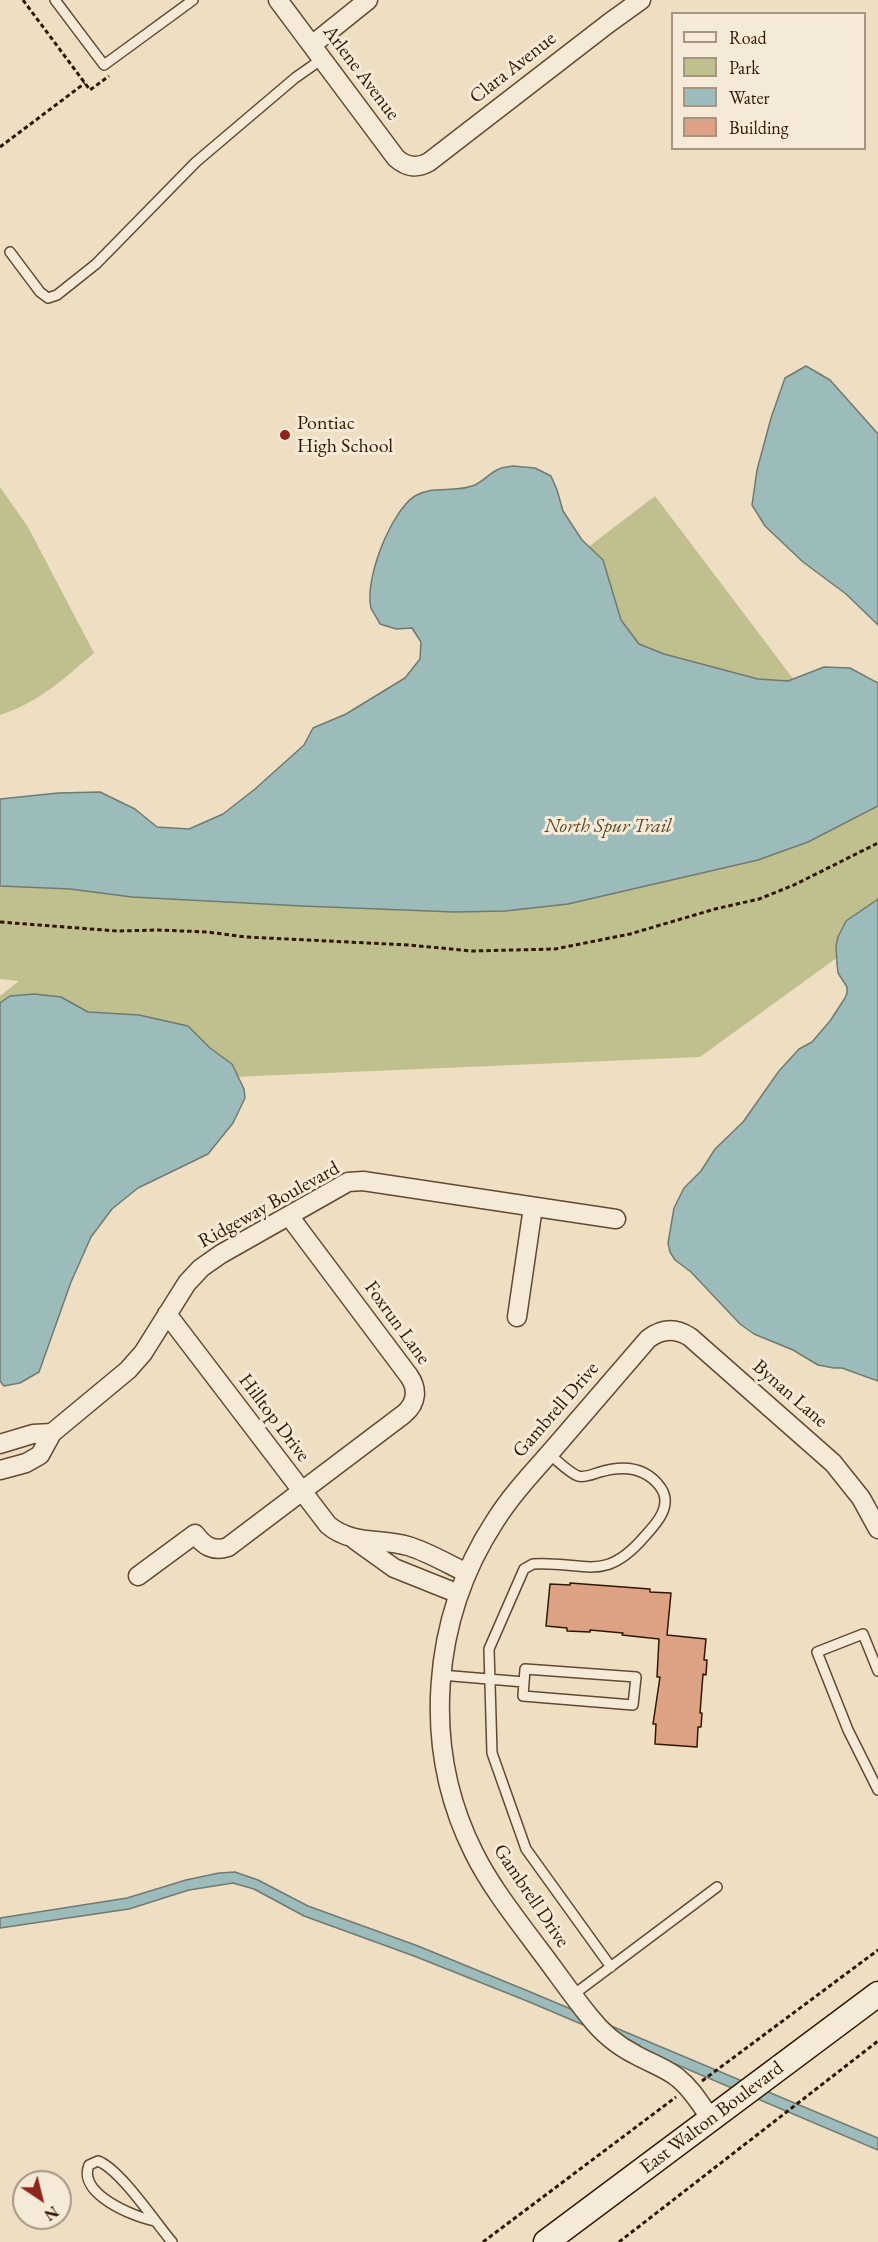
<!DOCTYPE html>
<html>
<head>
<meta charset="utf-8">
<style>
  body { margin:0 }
  #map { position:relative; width:878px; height:2242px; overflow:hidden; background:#efdfc2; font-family:"EB Garamond",serif }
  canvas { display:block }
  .legend { position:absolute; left:671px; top:12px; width:195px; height:138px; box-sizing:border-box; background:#f5ead7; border:2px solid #a69681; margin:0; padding:8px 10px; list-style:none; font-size:18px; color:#301800 }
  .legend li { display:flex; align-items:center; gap:12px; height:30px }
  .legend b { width:30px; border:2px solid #a69681 }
  .north { position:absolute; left:12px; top:2170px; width:60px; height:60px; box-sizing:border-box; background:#f5ead7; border:2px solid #a69681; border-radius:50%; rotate:145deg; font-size:16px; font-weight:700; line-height:24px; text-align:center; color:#301800 }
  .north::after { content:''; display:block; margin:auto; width:21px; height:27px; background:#8f2418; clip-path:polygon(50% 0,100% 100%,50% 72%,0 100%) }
</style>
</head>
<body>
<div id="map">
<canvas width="878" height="2242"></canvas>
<ul class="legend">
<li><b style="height:8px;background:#f5ead7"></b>Road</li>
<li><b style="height:16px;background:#c0c08e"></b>Park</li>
<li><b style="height:16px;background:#9cbbbb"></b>Water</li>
<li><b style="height:16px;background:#dda183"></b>Building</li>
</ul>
<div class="north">N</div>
</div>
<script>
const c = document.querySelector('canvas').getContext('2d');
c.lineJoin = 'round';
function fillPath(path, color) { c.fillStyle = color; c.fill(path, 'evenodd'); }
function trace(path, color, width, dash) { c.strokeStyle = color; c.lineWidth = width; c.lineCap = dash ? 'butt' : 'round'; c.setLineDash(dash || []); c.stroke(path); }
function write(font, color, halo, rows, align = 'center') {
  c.font = font + ' "EB Garamond",serif'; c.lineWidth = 6; c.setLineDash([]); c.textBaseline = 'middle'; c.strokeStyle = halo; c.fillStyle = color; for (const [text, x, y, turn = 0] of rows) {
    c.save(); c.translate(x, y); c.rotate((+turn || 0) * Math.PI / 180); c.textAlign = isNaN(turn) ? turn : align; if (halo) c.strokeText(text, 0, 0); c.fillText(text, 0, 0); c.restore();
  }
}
fillPath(new Path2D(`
  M0,487L28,527L94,653C65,678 38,703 0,715Z
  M655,496L878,791V928L700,1057L0,1087V996L19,981L0,979V864L159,875Z`), '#c0c08e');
const water = new Path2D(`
  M806,366L830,380L878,434V625L846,594L803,562L765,526L752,505L757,470L771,418L785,378Z
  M513,466L535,468L551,476L557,490L563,511L582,540L603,560L621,620L639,644L664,654L758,679L788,681L824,667L850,668L878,683V806L808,842L758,860L568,904L505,911L454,912L302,906L132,897L70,889L0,886V799L58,793L100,792L135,809L157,827L189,829L223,814L255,789L304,745L313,728L346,714L405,678L420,659L421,642L412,628L396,629L380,624C378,619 373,613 371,608C364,580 391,511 415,496C433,485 452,493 472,486C482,483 489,473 499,469C503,467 508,467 513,466Z
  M878,899V1381L842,1368H834L818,1365L793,1350L754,1334L740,1324L691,1272L675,1260L670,1252L668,1243L674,1208L684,1188L701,1171L715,1149L743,1122L779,1071L799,1049L812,1042L830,1021L845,998L847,993V987L838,973L837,964L836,946L838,937L846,921Z
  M34,994L61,997L88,1012L139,1015L188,1026L210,1048L232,1064L244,1089L245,1098L233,1123L208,1154L138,1188L112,1209L91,1237L71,1282L39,1372L20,1383L4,1386L0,1381V1003L10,996Z
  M235,1872L258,1880L308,1906L418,1946L528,1991L878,2138V2150L527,2001L414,1956L304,1916L254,1889L233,1883L189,1890L129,1909L0,1928V1918L127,1898L186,1880L219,1873Z`);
fillPath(water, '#9cbbbb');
trace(water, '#717a70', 1.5);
const building = new Path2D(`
  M570,1583L650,1589V1592L671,1593L667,1635L706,1639L704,1660H707L706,1675L703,1674L700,1713H702L701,1727H698L697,1747L655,1744L656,1724H653L660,1677H657L659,1639L622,1635L623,1633L590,1630V1632L567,1631V1628L546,1626L550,1584L570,1585Z`);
fillPath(building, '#dda183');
trace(building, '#301800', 1.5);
const service = new Path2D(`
  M55,0L104,65L193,0
  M10,252L40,292L48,298L57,295L96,264L196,162L295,78L322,59
  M549,1454C557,1460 568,1472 578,1476C585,1478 593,1474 600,1472C624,1465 646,1467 661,1488C673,1506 656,1524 645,1536C604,1584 586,1561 533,1564L524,1569L489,1649L492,1753L526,1849L611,1967
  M525,1669L636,1677L633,1705L523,1696Z
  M878,1671L863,1634L817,1652L848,1730L878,1790
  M441,1675L524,1682
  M573,1995L717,1887
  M155,2221C134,2217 77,2194 89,2165L98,2161C120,2169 155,2222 172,2242`);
const minor = new Path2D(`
  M278,0L396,158C406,167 417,169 429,162L609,23L641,0
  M312,45L368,0
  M167,1314L328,1525C352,1545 380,1538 408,1546C428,1552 448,1564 467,1573
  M517,1317L533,1207
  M0,1444L33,1434L52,1433
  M0,1470L26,1463L40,1455L52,1433L128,1370L143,1353L187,1283L201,1268L221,1254L348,1182L363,1181L616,1219
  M355,1540L394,1568L459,1594
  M138,1576L195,1534C204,1546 213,1552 228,1547L404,1414C417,1403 418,1389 409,1376L289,1216
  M711,2119C701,2105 692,2089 678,2078C666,2068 650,2063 636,2055C618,2046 602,2033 589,2016C571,1994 555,1970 538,1948C515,1917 491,1887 474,1853C421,1748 431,1619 495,1521C512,1494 534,1471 555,1447C586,1411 617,1375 648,1339C662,1328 676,1328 690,1337L833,1463L861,1498L878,1529`);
const secondary = new Path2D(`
  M546,2242L878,1994`);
trace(service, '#604a30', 12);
trace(minor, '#604a30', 21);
trace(secondary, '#301800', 27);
trace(new Path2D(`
  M23,0L90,90L109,76
  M0,147L85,83
  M0,922L117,931L158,930L207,932L246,937L409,945L472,951L555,949L630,934L715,909L759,899L794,885L878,843
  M702,2081L878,1950
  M483,2242L676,2097
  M619,2242L878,2041`), '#301800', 3, [4.5, 3]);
trace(service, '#f5ead7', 9);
trace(minor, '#f5ead7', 18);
trace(secondary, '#f5ead7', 24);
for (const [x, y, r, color] of [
  [285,435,6,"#8f2418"]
]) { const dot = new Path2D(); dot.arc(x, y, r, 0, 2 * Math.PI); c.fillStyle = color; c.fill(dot); trace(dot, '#f5ead7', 2); }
write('20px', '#301800', '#f5ead7', [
  ["Clara Avenue",513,68,-38],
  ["Arlene Avenue",361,73,53],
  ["Ridgeway Boulevard",269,1205,-29],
  ["Foxrun Lane",397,1323,54],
  ["Bynan Lane",790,1394,41],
  ["Gambrell Drive",556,1410,-49],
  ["Hilltop Drive",274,1418,53],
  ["Gambrell Drive",531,1896,56],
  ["East Walton Boulevard",712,2118,-37]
]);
write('20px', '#301800', '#f5ead7', [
  ["Pontiac",297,424],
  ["High School",297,447]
], 'left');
write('italic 20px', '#5b4a2b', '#f5ead7', [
  ["North Spur Trail",608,827]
]);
</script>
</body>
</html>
